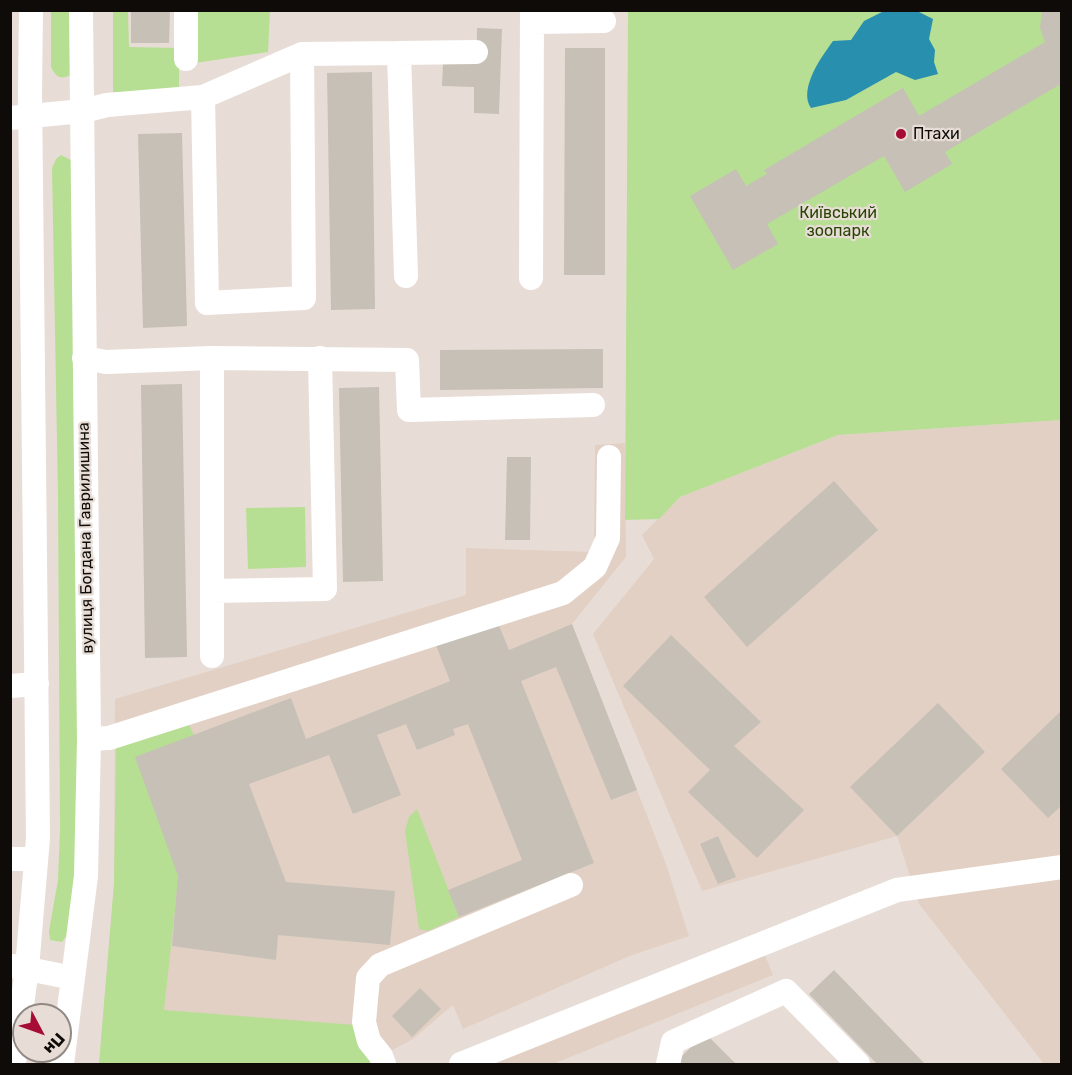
<!DOCTYPE html>
<html>
<head>
<meta charset="utf-8">
<style>
  body { margin:0 }
  #map { position:relative; width:1072px; height:1075px; overflow:hidden; background:#e8ddd6; font-family:Rubik,sans-serif }
  canvas { display:block }
  .frame { position:absolute; inset:0; border:12px solid #0e0b09; pointer-events:none }
  .north { position:absolute; left:12px; top:1003px; width:60px; height:60px; box-sizing:border-box; background:#e8ddd6; border:2px solid #918984; border-radius:50%; rotate:131deg; font-size:16px; font-weight:700; line-height:24px; text-align:center; color:#0e0b09 }
  .north::after { content:''; display:block; margin:auto; width:21px; height:27px; background:#a60c35; clip-path:polygon(50% 0,100% 100%,50% 72%,0 100%) }
</style>
</head>
<body>
<div id="map">
<canvas width="1072" height="1075"></canvas>
<div class="frame"></div>
<div class="north">Пн</div>
</div>
<script>
const c = document.querySelector('canvas').getContext('2d');
c.lineJoin = 'round';
function fillPath(path, color) { c.fillStyle = color; c.fill(path, 'evenodd'); }
function trace(path, color, width, dash) { c.strokeStyle = color; c.lineWidth = width; c.lineCap = dash ? 'butt' : 'round'; c.setLineDash(dash || []); c.stroke(path); }
function write(font, color, halo, rows, align = 'center') {
  c.font = font + ' Rubik,sans-serif'; c.lineWidth = 4.5; c.setLineDash([]); c.textBaseline = 'middle'; c.strokeStyle = halo; c.fillStyle = color; for (const [text, x, y, turn = 0] of rows) {
    c.save(); c.translate(x, y); c.rotate((+turn || 0) * Math.PI / 180); c.textAlign = isNaN(turn) ? turn : align; if (halo) c.strokeText(text, 0, 0); c.fillText(text, 0, 0); c.restore();
  }
}
fillPath(new Path2D(`
  M1061,420V1064H1044L919,904L897,836L702,891L593,634L654,559L642,535L680,497L838,435Z
  M625,443L626,557L572,624L666,864L689,936L632,955L463,1029L453,1005L413,1039L366,1064H99L114,884L115,699L466,595V548L594,552L595,445Z
  M762,948L773,975L553,1064H476Z`), '#e2d0c4');
fillPath(new Path2D(`
  M51,11H74L71,75C60,80 56,77 51,67Z
  M113,11H128L129,47L179,48V93L113,92Z
  M195,11H270L268,52L195,63Z
  M628,11H1061V420L838,435L680,497L659,519L625,520Z
  M61,155L71,160L82,820L73,927L62,942L50,940L49,931L58,880L60,829L58,496L52,168L56,159Z
  M305,507L306,567L248,569L246,508Z
  M189,725L194,735L164,1010L355,1025L359,1045L371,1062L366,1064H99L114,884L116,748Z
  M417,809L459,917L428,931L419,929L405,831L409,817Z`), '#b6df93');
fillPath(new Path2D(`
  M884,11H917L933,19L929,39L935,50L934,62L938,74L915,80L896,72L846,100L811,108C798,89 822,56 833,41L851,40L864,21Z`), '#288fae');
fillPath(new Path2D(`
  M131,10H170L169,43H131Z
  M1042,10H1062V90L1059,85L945,152L952,164L905,192L884,156L767,224L778,244L733,270L690,196L736,169L746,186L767,174L764,170L903,88L919,116L1045,42L1040,28Z
  M477,28L502,29L499,114L474,113V87L442,86L443,64H476Z
  M565,48H605V275H564Z
  M372,72L375,309L331,310L327,73Z
  M182,133L187,326L143,328L138,134Z
  M603,349V388L440,390V350Z
  M182,384L187,657L145,658L141,385Z
  M379,387L383,581L343,582L339,388Z
  M507,457H531L530,540H505Z
  M834,481L878,530L747,647L704,597Z
  M497,621L509,650L572,624L637,790L611,800L556,667L521,681L594,863L459,917L448,890L522,860L468,724L453,729L455,735L417,750L406,724L377,735L401,795L353,814L329,755L249,784L286,882L395,891L390,945L278,935L276,960L172,946L178,876L135,757L291,698L306,739L450,681L436,645Z
  M671,635L761,722L734,746L804,810L757,858L688,792L710,770L623,686Z
  M938,703L985,752L897,836L850,787Z
  M1062,710V805L1048,818L1001,769Z
  M718,836L736,877L718,884L700,844Z
  M834,970L925,1064H877L809,994Z
  M420,988L441,1009L412,1037L392,1016Z
  M705,1033L736,1064H683L678,1060Z`), '#c6c0b6');
trace(new Path2D(`
  M186,10V59
  M532,22L604,21
  M399,53L476,52
  M203,97L207,303L304,298L302,54
  M10,118L83,111L107,105L203,97L302,54L399,53L406,276
  M531,278L532,10
  M84,358L106,362L212,358L407,360L409,410L593,405
  M212,358V591L325,589L320,358
  M212,656V591
  M10,686L37,684
  M89,739L109,738L563,593L595,567L608,538L609,457
  M10,859H36
  M13,966L73,978
  M14,1064L27,968L38,838L30,91L31,10
  M62,1064L86,876L89,739L81,10
  M384,1064L381,1056L369,1041L364,1022L368,978L380,965L571,885
  M461,1064L897,890L1062,867
  M668,1064L673,1042L786,991L858,1064`), '#fff', 24);
for (const [x, y, r, color] of [
  [901,134,6,"#a60c35"]
]) { const dot = new Path2D(); dot.arc(x, y, r, 0, 2 * Math.PI); c.fillStyle = color; c.fill(dot); trace(dot, '#e8ddd6', 2); }
write('16px', '#0e0b09', '#e8ddd6', [
  ["Птахи",913,134]
], 'left');
write('16px', '#284403', '#e8ddd6', [
  ["Київський",838,213],
  ["зоопарк",838,231]
]);
write('16px', '#0e0b09', '#e8ddd6', [
  ["вулиця Богдана Гаврилишина",86,538,-91]
]);
</script>
</body>
</html>
